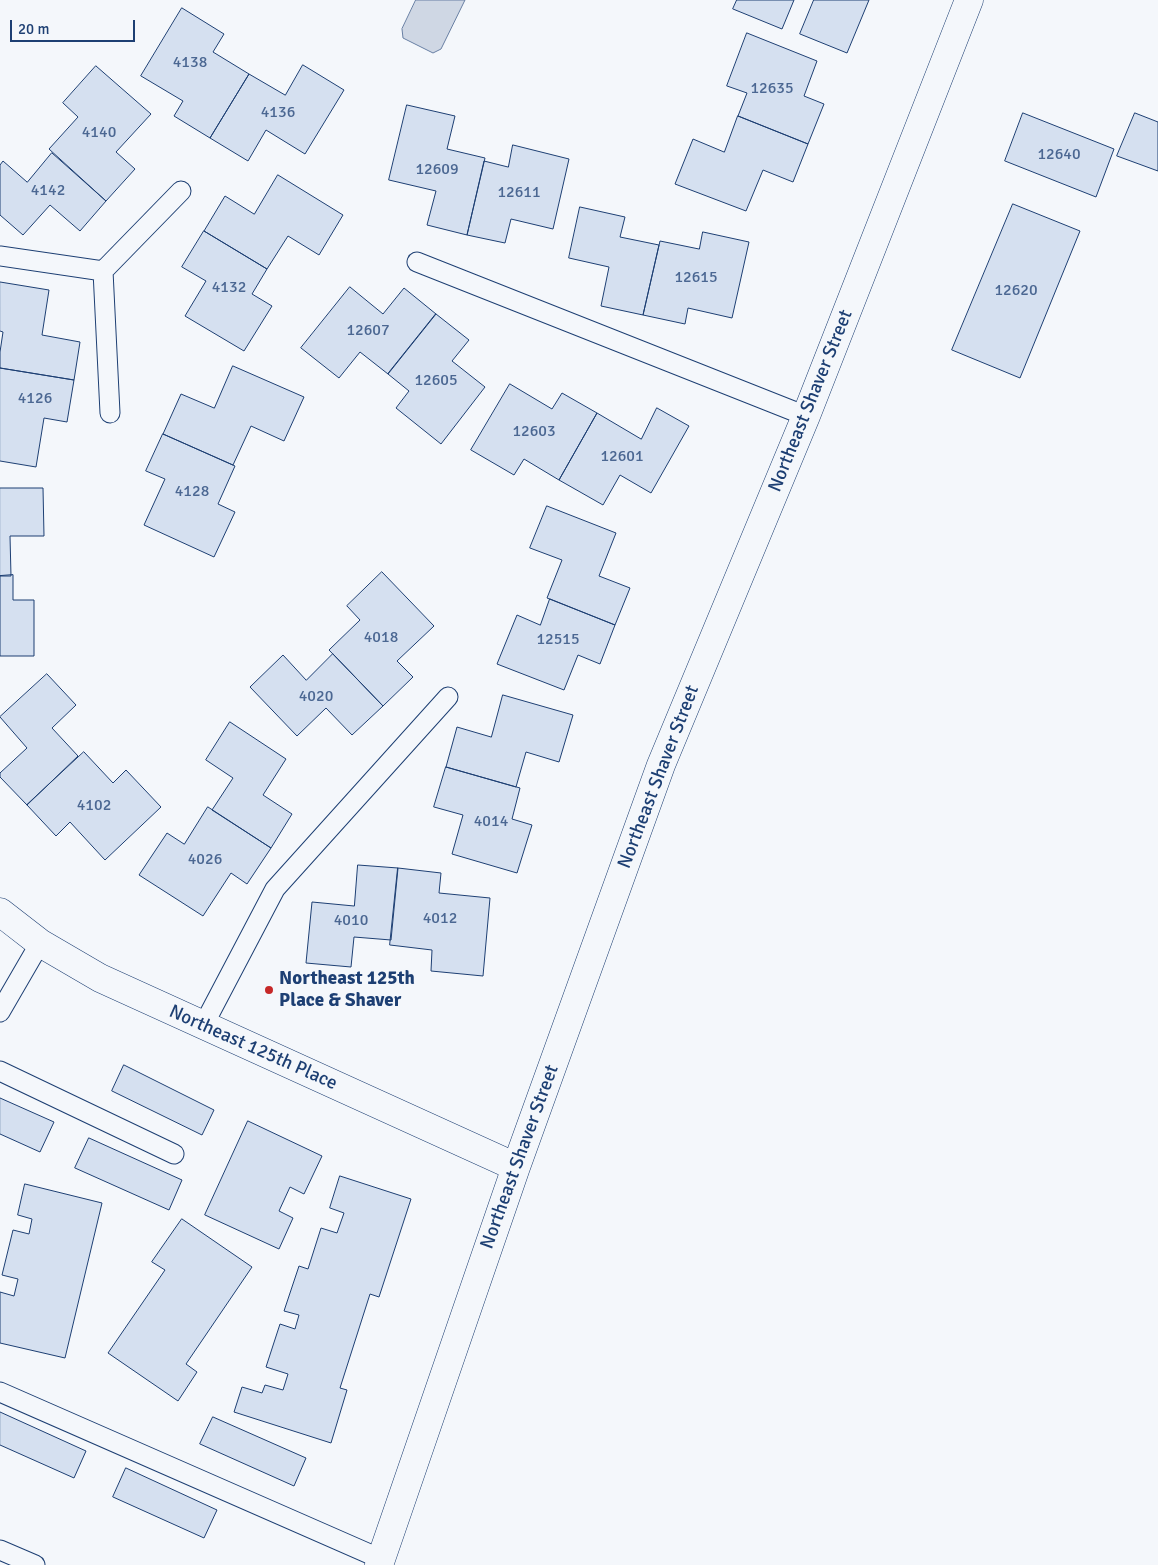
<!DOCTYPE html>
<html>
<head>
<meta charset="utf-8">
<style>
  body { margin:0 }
  #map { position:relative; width:1158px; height:1565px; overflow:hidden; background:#f4f7fb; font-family:Signika,sans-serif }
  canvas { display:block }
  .scale { position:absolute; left:10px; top:20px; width:125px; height:22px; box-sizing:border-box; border:2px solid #1d3f73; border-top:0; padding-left:6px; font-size:15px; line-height:18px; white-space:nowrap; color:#1d3f73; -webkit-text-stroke:4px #f4f7fb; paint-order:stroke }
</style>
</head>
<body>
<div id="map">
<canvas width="1158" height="1565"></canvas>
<div class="scale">20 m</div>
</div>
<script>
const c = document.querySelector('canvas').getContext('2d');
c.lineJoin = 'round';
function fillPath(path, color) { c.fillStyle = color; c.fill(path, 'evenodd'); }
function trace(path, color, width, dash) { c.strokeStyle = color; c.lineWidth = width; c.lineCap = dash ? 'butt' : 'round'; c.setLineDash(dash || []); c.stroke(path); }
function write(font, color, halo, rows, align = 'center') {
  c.font = font + ' Signika,sans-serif'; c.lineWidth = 4; c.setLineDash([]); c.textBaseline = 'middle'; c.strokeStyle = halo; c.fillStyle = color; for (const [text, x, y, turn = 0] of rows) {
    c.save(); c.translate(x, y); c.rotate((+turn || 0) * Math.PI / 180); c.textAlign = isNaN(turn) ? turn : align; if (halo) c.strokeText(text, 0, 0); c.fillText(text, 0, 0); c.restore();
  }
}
const water = new Path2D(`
  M416,0H465L441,49L433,53L403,38L402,29Z`);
fillPath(water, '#cfd7e4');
trace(water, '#687fa3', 1);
const building = new Path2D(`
  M737,0H794L782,29L733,9Z
  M814,0H869L847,53L800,34Z
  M182,8L224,34L213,52L249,74L210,138L174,116L183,101L141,76Z
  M747,33L817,61L804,96L824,104L808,144L738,116L747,93L727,86Z
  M303,65L344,90L305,154L266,130L248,161L210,138L249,74L285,95Z
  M96,66L151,114L116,152L135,169L106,201L49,149L78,117L63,103Z
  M407,105L455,116L447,149L485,158L467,235L427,225L436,191L389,180Z
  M1023,113L1114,149L1096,197L1005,161Z
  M1135,113L1158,122V171L1117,156Z
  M738,116L808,144L793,182L763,170L746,211L675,184L693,139L724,152Z
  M513,145L569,159L553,229L511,219L505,243L467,235L484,161L508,167Z
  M52,153L106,201L80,231L50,205L23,235L0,215V165L3,161L27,182Z
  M278,175L343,215L319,255L288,236L267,269L204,231L225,196L254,214Z
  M1013,204L1080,231L1020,378L952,350Z
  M580,207L625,217L620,237L659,245L643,315L601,306L609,267L569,258Z
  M204,231L267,269L252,294L272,306L244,351L185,316L206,281L182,267Z
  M703,232L749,242L732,318L688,308L685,324L643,315L660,241L699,249Z
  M0,282L49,290L42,335L80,342L74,380L0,368V352L3,332L0,331Z
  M350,287L383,314L404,288L436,314L388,374L360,352L339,378L301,348Z
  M436,314L469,340L452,361L485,387L441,444L396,408L409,391L388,374Z
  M233,366L304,397L284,441L251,426L233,465L163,434L181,394L214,408Z
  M0,368L74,380L67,422L44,418L36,467L0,461Z
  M510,384L552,409L562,393L597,413L559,480L524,459L514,475L471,450Z
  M657,408L689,426L651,493L620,475L603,505L559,480L597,413L641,439Z
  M163,434L235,466L218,504L235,512L214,557L144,525L165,479L146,471Z
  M0,488H43L44,536H10L11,576H0Z
  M547,506L616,533L599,576L630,588L615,625L547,598L562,560L530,548Z
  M382,572L434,626L397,661L413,677L383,706L329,650L360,620L347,606Z
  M13,575V600H34V656H0V576Z
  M550,599L615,625L600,664L578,655L564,690L497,664L517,615L540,625Z
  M333,654L383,706L352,735L326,708L297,736L250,687L283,655L306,680Z
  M47,674L76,705L52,728L78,756L27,805L0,777V773L27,748L0,717Z
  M503,695L573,715L559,762L526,752L516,787L446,767L457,727L491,737Z
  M230,722L286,759L263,795L292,814L271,848L212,810L233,778L206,760Z
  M84,752L113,783L126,770L161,807L105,860L70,822L56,836L27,805Z
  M446,767L520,788L512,819L532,825L517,873L452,854L463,815L434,807Z
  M208,807L271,848L247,884L231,873L203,916L139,875L167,833L184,844Z
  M358,865L398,868L391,940L354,937L351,967L306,963L312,902L354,906Z
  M398,868L441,873L439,893L490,898L483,976L431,971L432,950L390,945Z
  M124,1065L214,1110L202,1135L112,1091Z
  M0,1098L54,1122L40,1152L0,1134Z
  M248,1121L322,1156L304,1194L290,1187L279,1211L293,1218L279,1249L205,1215Z
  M89,1138L182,1180L169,1210L75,1168Z
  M340,1176L411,1199L379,1297L370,1294L340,1388L347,1390L331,1443L234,1412L242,1387L262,1393L265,1385L283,1390L288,1374L266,1367L280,1324L295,1329L299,1315L284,1311L299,1266L308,1269L321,1228L337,1233L344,1213L330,1208Z
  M25,1184L102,1203L65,1358L0,1343V1292L14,1296L18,1279L2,1275L13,1230L29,1234L32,1219L18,1215Z
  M182,1219L252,1267L186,1364L197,1372L178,1401L108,1353L165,1270L152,1262Z
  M0,1412L86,1451L74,1478L0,1445Z
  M213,1417L306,1458L294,1486L200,1444Z
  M126,1468L217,1510L204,1538L113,1497Z`);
fillPath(building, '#d5e0f0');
trace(building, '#1d3f73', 1);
const lane = new Path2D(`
  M0,256L103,271L181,191
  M417,262L806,416
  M103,271L110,413
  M0,1012L40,943
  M203,1026L275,889L448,697
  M0,1071L174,1154
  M0,1392L381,1559
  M0,1550L35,1565`);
const street = new Path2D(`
  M0,912L40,943L100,978L516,1167
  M379,1565L516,1167L661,765L806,416L969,0`);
trace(lane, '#1d3f73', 21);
trace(street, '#1d3f73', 29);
trace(lane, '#f4f7fb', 19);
trace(street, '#f4f7fb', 28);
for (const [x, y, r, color] of [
  [269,990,5,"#c62828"]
]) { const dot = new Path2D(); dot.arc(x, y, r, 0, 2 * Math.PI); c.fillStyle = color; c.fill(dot); trace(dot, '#f4f7fb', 2); }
write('16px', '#4b6792', null, [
  ["4138",190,63],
  ["12635",772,89],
  ["4136",278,113],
  ["4140",99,133],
  ["12640",1059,155],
  ["12609",437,170],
  ["4142",48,191],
  ["12611",519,193],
  ["12615",696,278],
  ["4132",229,288],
  ["12620",1016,291],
  ["12607",368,331],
  ["12605",436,381],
  ["4126",35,399],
  ["12603",534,432],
  ["12601",622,457],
  ["4128",192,492],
  ["4018",381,638],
  ["12515",558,640],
  ["4020",316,697],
  ["4102",94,806],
  ["4014",491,822],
  ["4026",205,860],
  ["4012",440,919],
  ["4010",351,921]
]);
write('19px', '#1d3f73', '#f4f7fb', [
  ["Northeast Shaver Street",811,401,-68],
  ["Northeast Shaver Street",659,777,-69],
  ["Northeast 125th Place",253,1048,24],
  ["Northeast Shaver Street",520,1157,-70]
]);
write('bold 19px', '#1d3f73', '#f4f7fb', [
  ["Northeast 125th",279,979],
  ["Place & Shaver",279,1001]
], 'left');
</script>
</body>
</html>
